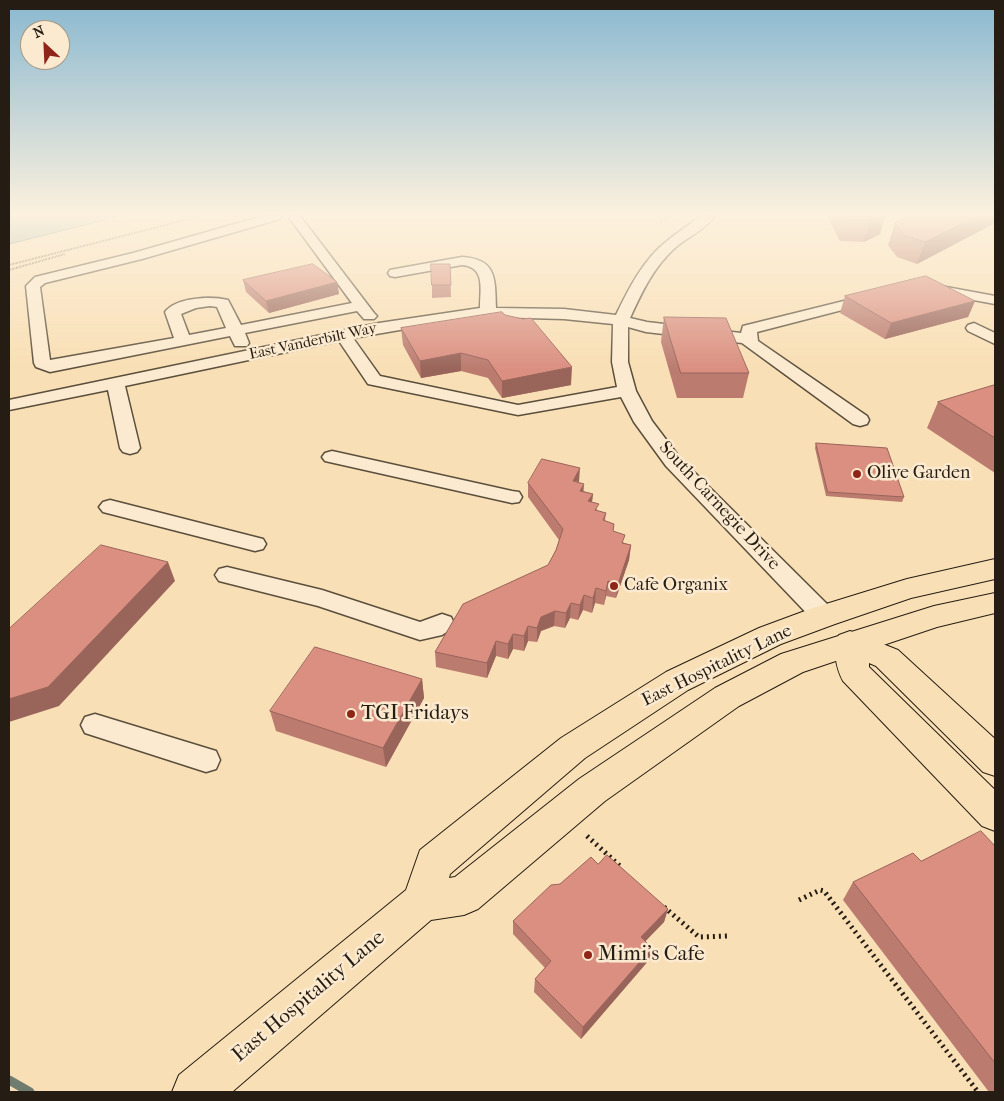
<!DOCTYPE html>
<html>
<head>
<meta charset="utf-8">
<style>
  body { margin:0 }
  #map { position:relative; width:1004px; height:1101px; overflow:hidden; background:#f9dfb5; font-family:"IM FELL French Canon",serif }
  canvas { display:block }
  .frame { position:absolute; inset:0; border:10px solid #251d13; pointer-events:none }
  .north { position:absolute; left:20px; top:20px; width:50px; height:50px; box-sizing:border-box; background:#fbeacf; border:1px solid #a59884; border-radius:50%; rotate:335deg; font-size:14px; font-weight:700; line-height:20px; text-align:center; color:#251d13 }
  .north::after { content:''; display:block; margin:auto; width:18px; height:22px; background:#8f2418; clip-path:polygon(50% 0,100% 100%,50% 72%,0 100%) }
</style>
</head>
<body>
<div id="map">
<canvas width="1004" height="1101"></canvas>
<div class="frame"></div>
<div class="north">N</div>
</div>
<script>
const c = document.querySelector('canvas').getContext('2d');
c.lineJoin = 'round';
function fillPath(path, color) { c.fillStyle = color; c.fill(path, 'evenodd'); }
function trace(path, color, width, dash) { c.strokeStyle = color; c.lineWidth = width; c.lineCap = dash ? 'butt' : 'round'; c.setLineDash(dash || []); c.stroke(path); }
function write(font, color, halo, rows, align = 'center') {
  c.font = font + ' "IM FELL French Canon",serif'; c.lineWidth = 5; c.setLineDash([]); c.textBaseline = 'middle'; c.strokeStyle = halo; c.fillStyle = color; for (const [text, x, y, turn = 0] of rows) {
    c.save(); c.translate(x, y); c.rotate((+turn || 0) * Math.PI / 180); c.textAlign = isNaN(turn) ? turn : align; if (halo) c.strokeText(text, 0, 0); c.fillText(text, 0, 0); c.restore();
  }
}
const water = new Path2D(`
  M9,216H121L9,244Z`);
fillPath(water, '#9ebdad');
trace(water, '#6e7d6f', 1);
trace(new Path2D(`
  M9,1080L30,1092`), '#6e7d6f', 9);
const minor = new Path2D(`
  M263,216H282L280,219L142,259L45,283L40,287L50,360L174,338L165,312C176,297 212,296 228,300L241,325L352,303L288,216H300L374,313L377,316L374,319H364L357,311L245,333L249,343L247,346H235L230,336L50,372L36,367L34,363L26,286L35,277L133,253ZM210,306L217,307L226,328L189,335L181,314L196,308Z
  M701,216H715C706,229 688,237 676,247C654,266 642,292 630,318L647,322L741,333L743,326L872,294L877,295L879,298L877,301L757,332L758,341L867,416L869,420L867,424L860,426L853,424L742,343L646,332L628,327V362L636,391L652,421L680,458L833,610L836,616L833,622L824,625L815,622L666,466L634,422L621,397L518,415L368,384L339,341L125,386L140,448L137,452L130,454L123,452L120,448L108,390L9,410V400L379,323L480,308C480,290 486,267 462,265L395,277L390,276L388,273L390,270L395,269L462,257C497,259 495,279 496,308L564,309L616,315C629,288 643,260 667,241C678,232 690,224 701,216ZM491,317L564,319L613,324L612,362L617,387L518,405L380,376L353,338L458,320Z
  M930,284L995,296V304L925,291L923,288L925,285Z
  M974,323L995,333V344L968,331L966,328L968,325Z
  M332,451L512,491L519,492L522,497L519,502L512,503L325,461L322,457L325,453Z
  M110,500L263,539L266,544L263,549L255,551L103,512L99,507L103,502Z
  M227,567L322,590L420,622L442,614L451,617L454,623L451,629L442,635L420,640L318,606L219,581L215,575L219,569Z
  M95,714L216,751L220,760L216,769L206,772L85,733L81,725L85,717Z`);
const major = new Path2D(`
  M995,559V579L911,598L835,624L781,644L688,690L585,758L450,874L449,878L455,877L579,779L715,688L781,654L934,606L995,593V613L937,627L803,672L739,706L605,801L478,909L464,915L431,920L232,1092H172L179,1075L406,890L420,850L561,738L666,672L759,628L813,608L907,579Z`);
const highway = new Path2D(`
  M850,631L898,650L995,739V776L983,772L876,666L869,663V667L995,790V831L982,826L843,681C836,668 832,648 839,635Z`);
trace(minor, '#5a4e3c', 3);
trace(major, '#251d13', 2);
trace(highway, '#251d13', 2);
trace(new Path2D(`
  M660,222L672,216
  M9,265L201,216
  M9,270L65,254`), '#251d13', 2, [0.5, 1]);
trace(new Path2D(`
  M587,836L621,867
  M799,900L820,890L824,891L978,1092
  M664,907L699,937L727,936`), '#251d13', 5, [2, 4]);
fillPath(minor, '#fbeacf');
fillPath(major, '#f9dfb5');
fillPath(highway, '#f9dfb5');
fillPath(new Path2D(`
  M827,216H885L880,234L864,242L840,241Z
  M995,216L993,224L917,264L897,257L888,245L895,223Z
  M450,264L451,297L432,298V285Z
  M243,280L337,282L339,294L269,313L246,292Z
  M845,296L975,301L968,317L885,339L840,313Z
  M505,315L571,385L502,398L488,378L461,371L421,378L403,345L401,328Z
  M664,317L749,373L743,398H677L661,342Z
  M995,385V473L927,428L938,402Z
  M816,443L904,497L902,502L826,496L815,448Z
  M579,482L583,491L593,494L592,502L598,511L606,513L605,521L614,524L613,531L624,543L631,545L629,560L616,598L606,596L604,605L595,603L592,613L583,610L578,620L570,618L565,628L554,626L541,631L537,642L528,641L524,651L513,649L508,659L496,656L487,678L436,667L435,652L548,565L556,550L559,540L528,497V483Z
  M422,679L424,698L386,767L276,731L270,711Z
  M995,846V1092H989L843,900L853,882L921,861Z
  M598,864L668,909L664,922L645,941L649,960L581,1039L534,992L535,979L545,968L513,934V921L560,884Z`), '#bb7b6f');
fillPath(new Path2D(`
  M879,216H885L880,234L864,242L870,220Z
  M976,216H995V217L993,224L917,264L925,242Z
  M337,282L339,294L269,313L266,301Z
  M975,301L968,317L885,339L891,323Z
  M461,353V371L421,378L420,361Z
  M572,367L571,385L502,398V381Z
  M580,468L579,482L573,481Z
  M584,484L583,498L580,491Z
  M593,494L591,508L588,501Z
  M631,545L629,560L616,598L618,584Z
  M168,562L175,581L59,706L9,722V699Z
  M608,581L606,596L604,605L606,591Z
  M596,588L595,603L592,613L593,598Z
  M584,595L583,610L578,620L580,605Z
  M571,603L570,618L565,628L566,613Z
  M555,611L554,626L541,631L537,642V628L541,617Z
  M528,626V641L524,651V636Z
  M513,634V649L508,659V644Z
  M496,641V656L487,678V663Z
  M422,679L424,698L386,767L383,748Z
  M668,909L664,922L637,950L641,937Z
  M652,948L649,960L581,1039L583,1027Z`), '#99645a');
const building = new Path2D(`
  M844,216H879L870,220L846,219Z
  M911,216H976L925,242L904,235L895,223Z
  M313,264L337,282L266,301L243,280Z
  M431,264H450L451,285H432Z
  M926,276L975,301L891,323L845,296Z
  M502,312L505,315L523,319L531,318L572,367L502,381L488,360L461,353L420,361L401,328Z
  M664,317L726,318L749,373H681Z
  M995,385V438L938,402Z
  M816,443L887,448L904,497L828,492Z
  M542,459L580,468L573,481L584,484L580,491L593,494L588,501L599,504L595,510L606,513L603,520L614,524L613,531L625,535L622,543L631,545L618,584L608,581L606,591L596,588L593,598L584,595L580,605L571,603L566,613L555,611L541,617L537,628L528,626L524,636L513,634L508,644L496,641L487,663L435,652L463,604L548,565L556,550L563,529L528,483Z
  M101,545L168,562L48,687L9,699V629Z
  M315,647L422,679L383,748L270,711Z
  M981,831L995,846V1063L853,882L913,853L921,861Z
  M607,855L668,909L641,937L652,948L583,1027L535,979L551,961L513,921L551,885L560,884L591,857L598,864Z`);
fillPath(building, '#da8f81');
trace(building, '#99645a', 1);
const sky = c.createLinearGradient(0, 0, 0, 370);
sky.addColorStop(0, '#8ab8d0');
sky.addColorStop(0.58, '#fcf1de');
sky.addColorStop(1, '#fcf1de00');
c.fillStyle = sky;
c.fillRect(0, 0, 1004, 370);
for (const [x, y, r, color] of [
  [857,474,5,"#8f2418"],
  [614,586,5,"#8f2418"],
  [351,714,5,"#8f2418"],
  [588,955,5,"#8f2418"]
]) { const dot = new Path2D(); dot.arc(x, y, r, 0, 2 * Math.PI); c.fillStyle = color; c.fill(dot); trace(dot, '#fbeacf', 2); }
write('15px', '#251d13', '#fbeacf', [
  ["East Vanderbilt Way",313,342,-12]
]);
write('18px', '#251d13', '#fbeacf', [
  ["Olive Garden",867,474],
  ["Cafe Organix",624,586]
], 'left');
write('18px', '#251d13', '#fbeacf', [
  ["South Carnegie Drive",719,506,47],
  ["East Hospitality Lane",717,666,-26]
]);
write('21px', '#251d13', '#fbeacf', [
  ["TGI Fridays",361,714],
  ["Mimi's Cafe",598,955]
], 'left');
write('21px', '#251d13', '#fbeacf', [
  ["East Hospitality Lane",309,997,-40]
]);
</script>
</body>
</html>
